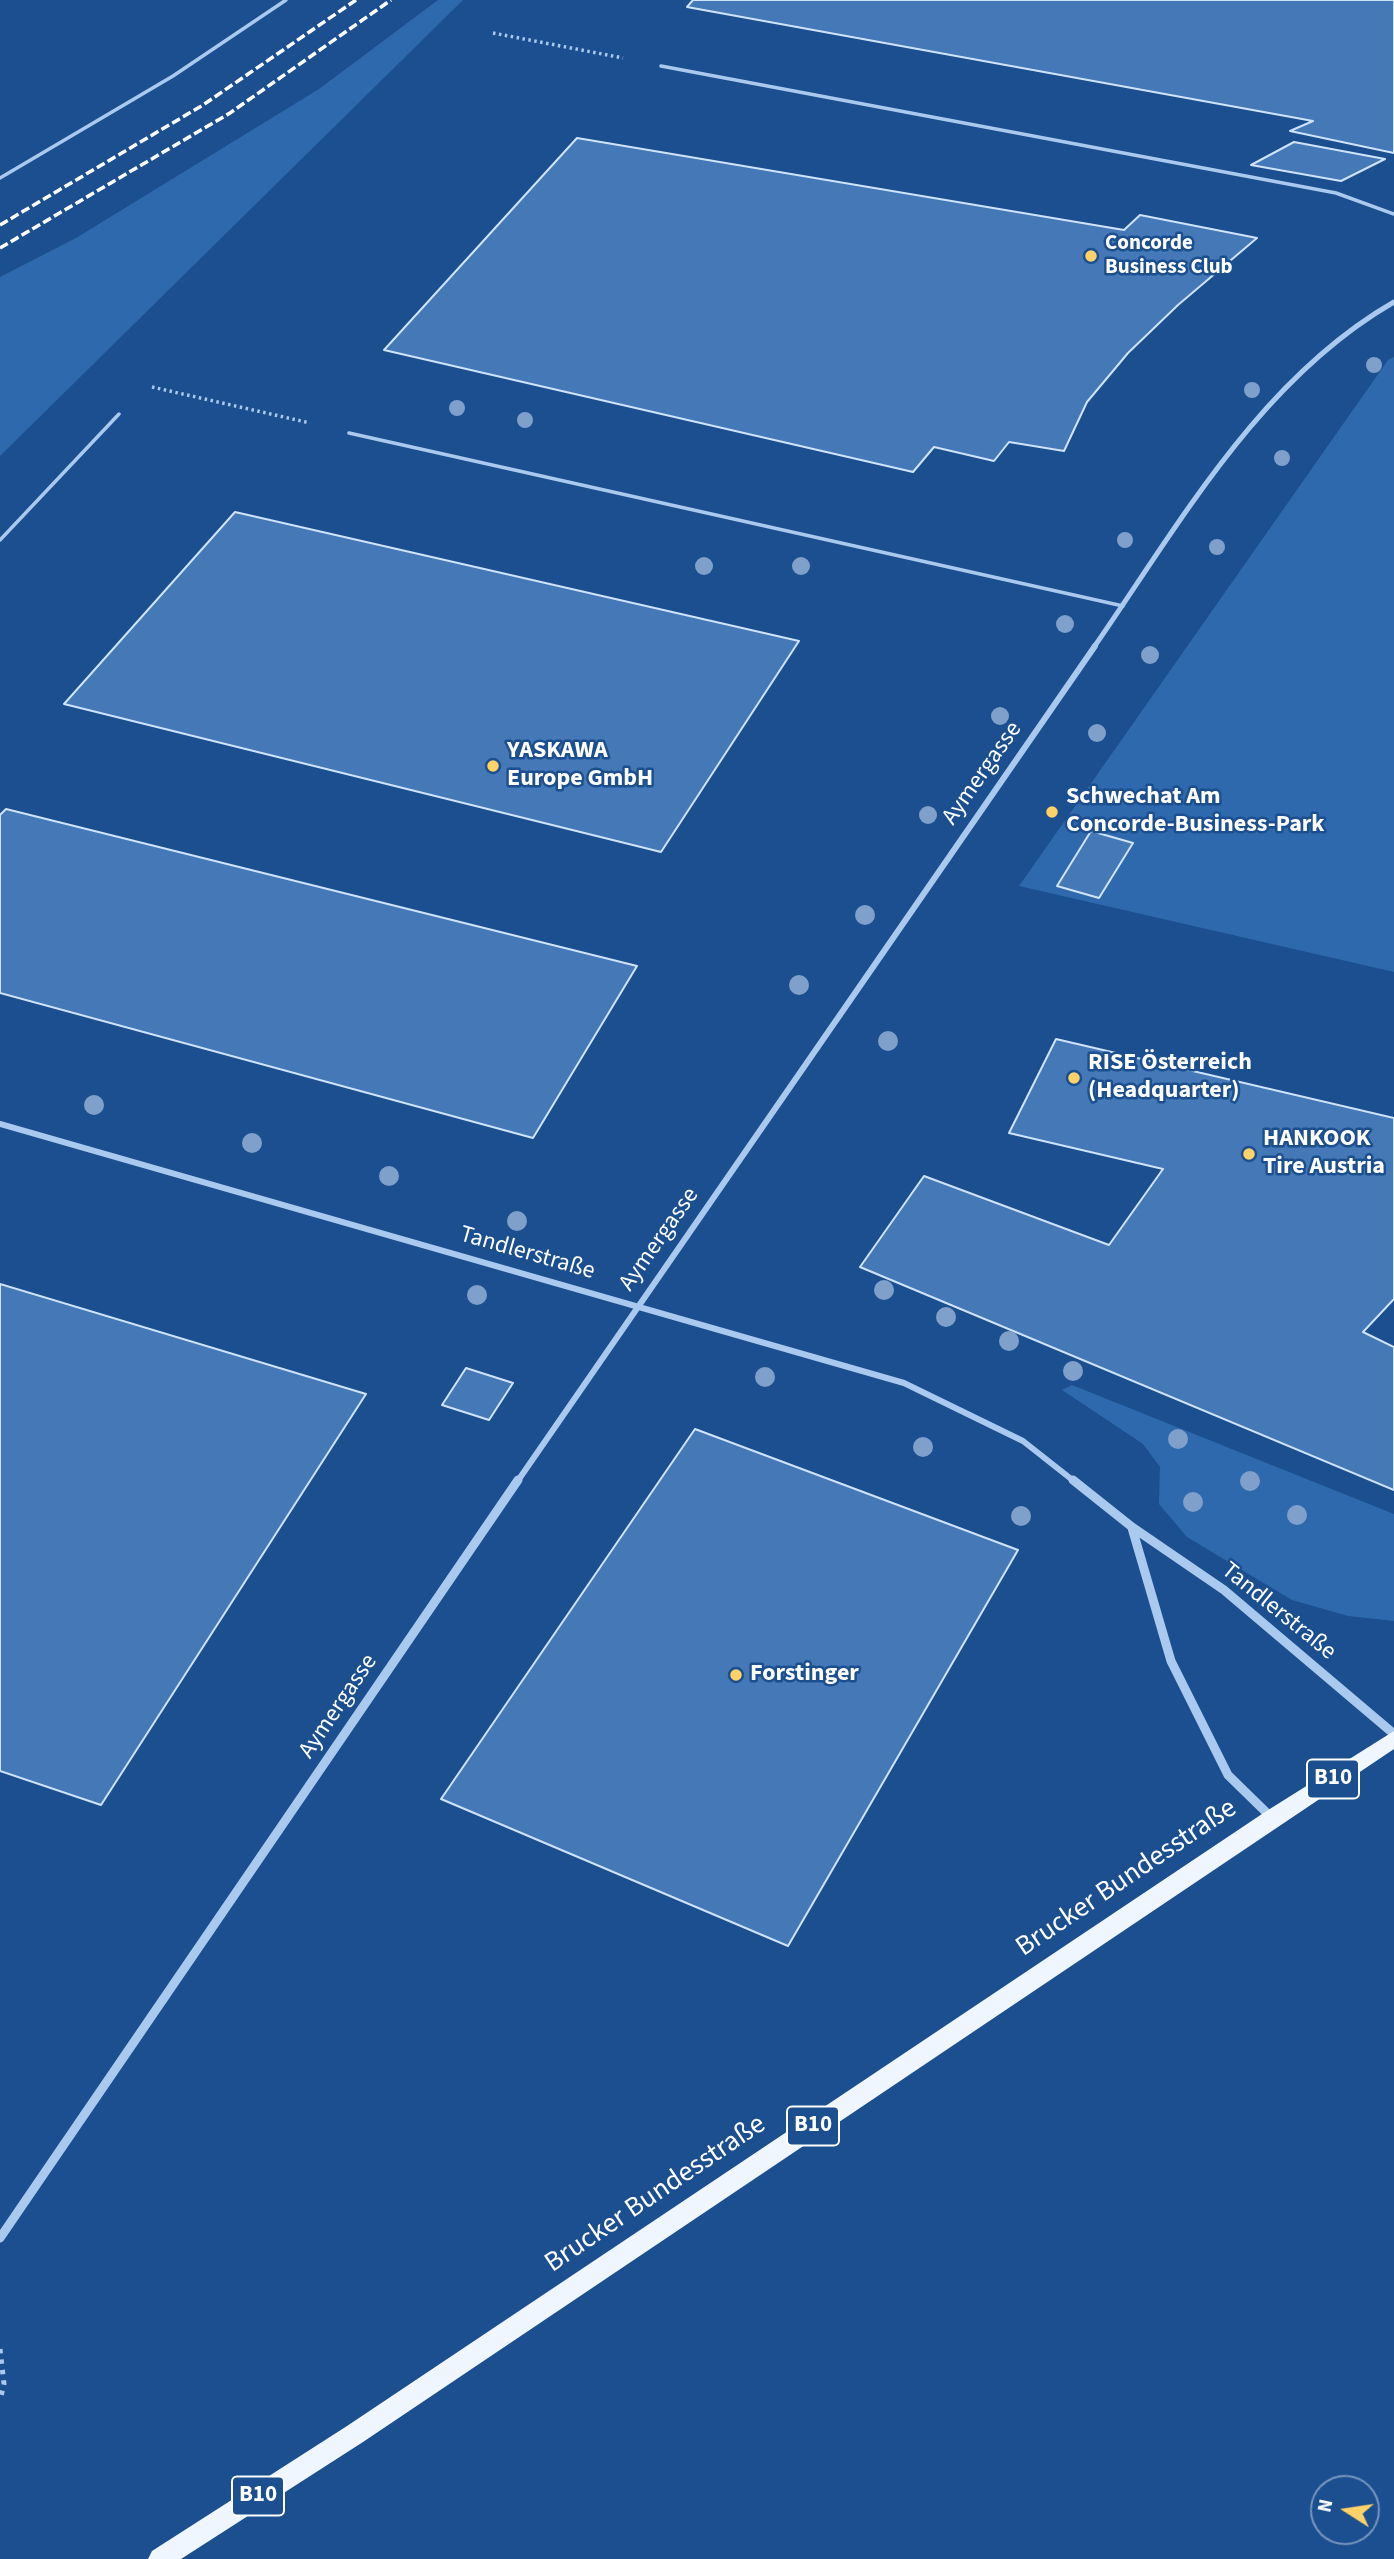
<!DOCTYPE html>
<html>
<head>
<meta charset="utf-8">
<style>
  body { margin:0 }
  #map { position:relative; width:1394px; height:2559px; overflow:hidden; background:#1b4f8f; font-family:"Source Sans 3",sans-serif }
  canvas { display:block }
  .north { position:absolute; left:1310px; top:2475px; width:70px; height:70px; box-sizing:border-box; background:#1b4f8f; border:2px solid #7695bc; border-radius:50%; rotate:282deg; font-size:19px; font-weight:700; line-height:28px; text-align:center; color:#fff }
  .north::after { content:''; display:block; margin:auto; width:24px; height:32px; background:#ffd166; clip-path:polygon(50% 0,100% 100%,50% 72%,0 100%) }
</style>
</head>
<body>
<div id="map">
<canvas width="1394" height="2559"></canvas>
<div class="north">N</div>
</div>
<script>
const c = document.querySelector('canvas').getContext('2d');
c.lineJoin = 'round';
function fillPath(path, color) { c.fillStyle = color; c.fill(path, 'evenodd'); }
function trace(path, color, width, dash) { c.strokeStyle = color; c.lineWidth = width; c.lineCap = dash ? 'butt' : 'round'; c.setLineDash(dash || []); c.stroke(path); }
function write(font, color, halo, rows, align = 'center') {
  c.font = font + ' "Source Sans 3",sans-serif'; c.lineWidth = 5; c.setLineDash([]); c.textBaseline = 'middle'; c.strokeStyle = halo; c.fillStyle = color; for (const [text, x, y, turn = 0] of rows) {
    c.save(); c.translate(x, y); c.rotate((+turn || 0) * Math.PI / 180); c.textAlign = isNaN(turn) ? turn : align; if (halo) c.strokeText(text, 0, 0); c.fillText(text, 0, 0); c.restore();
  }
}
fillPath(new Path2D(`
  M438,0H463L0,456V277L76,238L319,89Z
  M1394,357V972L1019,886L1388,360Z
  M1072,1385L1394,1514V1621L1348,1616L1292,1600L1187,1537L1159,1504L1160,1467L1143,1444L1062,1390Z`), '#2e69ad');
const building = new Path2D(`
  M693,0H1394V153L1290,131L1313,121L687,7Z
  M577,138L1124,230L1140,215L1257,238L1178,305L1128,353L1087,402L1064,451L1009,442L994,461L934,447L913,472L384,350Z
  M1294,142L1385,159L1341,181L1251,165Z
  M235,512L799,641L661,852L64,704Z
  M6,809L637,966L533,1138L0,993V815Z
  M1091,831L1133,843L1099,898L1057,886Z
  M1056,1039L1394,1118V1299L1363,1332L1394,1347V1490L860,1267L924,1176L1109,1245L1163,1169L1009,1133Z
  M0,1284L366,1394L101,1805L0,1771Z
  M466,1368L513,1383L489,1420L442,1405Z
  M695,1429L1018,1550L788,1946L441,1799Z`);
fillPath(building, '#4478b7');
trace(building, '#cfe3fa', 2);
trace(new Path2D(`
  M493,33L623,58
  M152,387L310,423`), '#a9c9ee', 3.5, [2.5, 3.5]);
trace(new Path2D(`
  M0,2349L4,2384L0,2400`), '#a9c9ee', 5, [4.5, 6]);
trace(new Path2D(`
  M661,66L1336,193L1394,214
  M0,178L173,76L286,0
  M349,433L1123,606
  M0,540L119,414`), '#a9c9ee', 3.5);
trace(new Path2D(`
  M1094,647C1180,523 1260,379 1394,302`), '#a9c9ee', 5);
trace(new Path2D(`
  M0,1124L904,1383L1023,1441L1075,1482
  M517,1482L1095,646`), '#a9c9ee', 6);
trace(new Path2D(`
  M1073,1480L1132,1527L1224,1590L1394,1734
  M1132,1528L1171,1661L1228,1775L1272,1818
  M0,2238L518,1480`), '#a9c9ee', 9);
fillPath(new Path2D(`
  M1394,1731V1749L363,2442L181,2559H148L152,2551L347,2426L1265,1812Z`), '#f0f6ff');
trace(new Path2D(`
  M0,225L203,105L356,0
  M0,248L230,113L391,0`), '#fff', 3.5, [9, 3.5]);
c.fillStyle = '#7ea0ca';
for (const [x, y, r] of [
  [1374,365,8],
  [1252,390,8],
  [457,408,8],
  [525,420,8],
  [1282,458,8],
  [1125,540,8],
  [1217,547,8],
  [704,566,9],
  [801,566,9],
  [1065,624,9],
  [1150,655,9],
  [1000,716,9],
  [1097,733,9],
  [928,815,9],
  [865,915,10],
  [799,985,10],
  [888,1041,10],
  [94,1105,10],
  [252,1143,10],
  [389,1176,10],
  [517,1221,10],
  [884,1290,10],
  [477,1295,10],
  [946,1317,10],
  [1009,1341,10],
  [1073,1371,10],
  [765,1377,10],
  [1178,1439,10],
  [923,1447,10],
  [1250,1481,10],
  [1193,1502,10],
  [1297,1515,10],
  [1021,1516,10]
]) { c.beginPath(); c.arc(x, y, r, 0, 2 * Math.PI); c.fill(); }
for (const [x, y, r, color] of [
  [1091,256,7,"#ffd166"],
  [493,766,7,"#ffd166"],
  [1052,812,7,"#ffd166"],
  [1074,1078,7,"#ffd166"],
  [1249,1154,7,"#ffd166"],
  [736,1675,7,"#ffd166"]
]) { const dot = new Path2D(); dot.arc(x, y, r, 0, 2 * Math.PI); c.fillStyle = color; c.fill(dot); trace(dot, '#1b4f8f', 2.5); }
write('bold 21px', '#fff', '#1b4f8f', [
  ["Concorde",1105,244],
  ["Business Club",1105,268]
], 'left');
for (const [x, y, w] of [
  [1333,1779,52],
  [813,2126,52],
  [258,2496,52]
]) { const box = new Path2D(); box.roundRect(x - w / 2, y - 19.5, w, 39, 5); c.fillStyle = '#1b4f8f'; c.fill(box); trace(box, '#fff', 2); }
write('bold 23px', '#fff', null, [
  ["B10",1333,1779],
  ["B10",813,2126],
  ["B10",258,2496]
]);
write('bold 24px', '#fff', '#1b4f8f', [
  ["YASKAWA",507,752],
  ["Europe GmbH",507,780],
  ["Schwechat Am",1066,798],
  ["Concorde-Business-Park",1066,826],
  ["RISE Österreich",1088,1064],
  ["(Headquarter)",1088,1092],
  ["HANKOOK",1263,1140],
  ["Tire Austria",1263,1168],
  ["Forstinger",750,1675]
], 'left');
write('24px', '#fff', '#1b4f8f', [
  ["Aymergasse",983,774,-55],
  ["Aymergasse",660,1240,-55],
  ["Tandlerstraße",527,1254,16],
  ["Tandlerstraße",1278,1612,39],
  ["Aymergasse",339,1707,-56]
]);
write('28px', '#fff', '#1b4f8f', [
  ["Brucker Bundesstraße",1127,1879,-34],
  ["Brucker Bundesstraße",656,2195,-34]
]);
</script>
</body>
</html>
